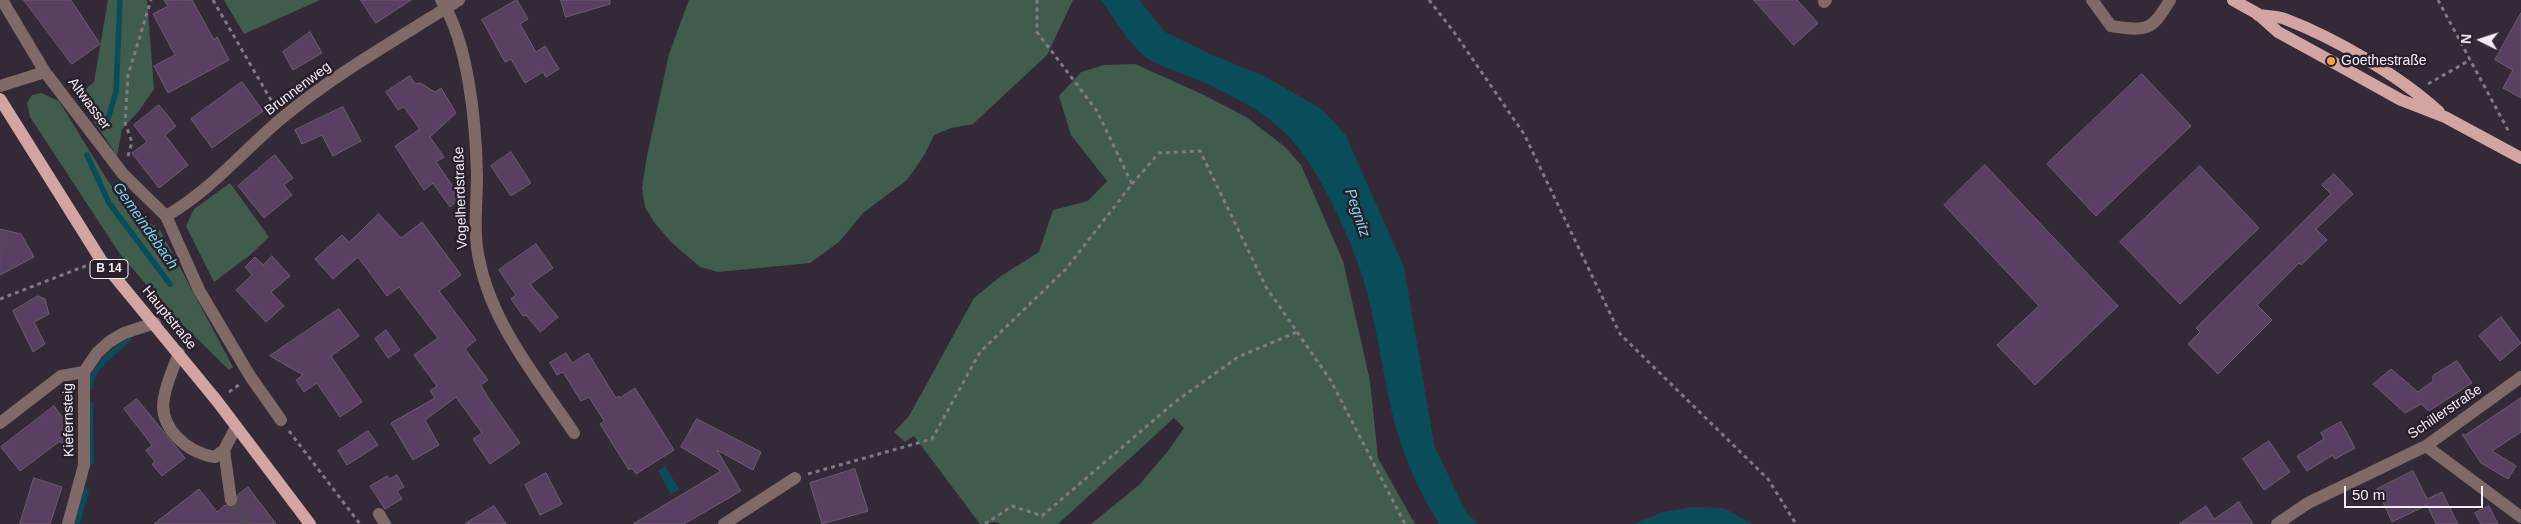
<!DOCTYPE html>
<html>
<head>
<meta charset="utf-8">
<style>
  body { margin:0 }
  #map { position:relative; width:2521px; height:524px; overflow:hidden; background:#342a37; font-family:Helvetica,sans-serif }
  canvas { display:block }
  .north { position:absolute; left:2456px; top:15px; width:50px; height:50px; -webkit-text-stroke:4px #2a202c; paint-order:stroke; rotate:274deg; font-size:14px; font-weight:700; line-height:20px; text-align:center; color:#f3ecf5 }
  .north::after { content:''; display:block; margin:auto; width:18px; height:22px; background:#f3ecf5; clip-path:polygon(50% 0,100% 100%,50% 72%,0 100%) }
  .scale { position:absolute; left:2344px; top:486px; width:139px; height:22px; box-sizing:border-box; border:2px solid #f3ecf5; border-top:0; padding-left:6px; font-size:15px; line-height:18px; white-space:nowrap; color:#f3ecf5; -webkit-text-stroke:4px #2a202c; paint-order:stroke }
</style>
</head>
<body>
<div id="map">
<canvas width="2521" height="524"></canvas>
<div class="north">N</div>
<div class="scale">50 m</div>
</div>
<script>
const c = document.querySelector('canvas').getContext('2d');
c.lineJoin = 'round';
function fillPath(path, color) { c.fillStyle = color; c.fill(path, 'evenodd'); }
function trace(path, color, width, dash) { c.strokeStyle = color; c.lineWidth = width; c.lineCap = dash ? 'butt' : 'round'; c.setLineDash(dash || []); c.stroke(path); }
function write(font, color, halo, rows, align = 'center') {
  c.font = font + ' Helvetica,sans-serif'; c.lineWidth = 5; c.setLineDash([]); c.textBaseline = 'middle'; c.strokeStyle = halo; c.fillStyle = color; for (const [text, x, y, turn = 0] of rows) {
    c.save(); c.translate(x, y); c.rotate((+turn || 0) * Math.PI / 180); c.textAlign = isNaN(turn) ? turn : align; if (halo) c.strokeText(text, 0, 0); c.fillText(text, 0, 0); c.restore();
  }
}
fillPath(new Path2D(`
  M108,0H147L154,89L138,112L122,129L117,156L77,96L94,82Z
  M224,0H320L244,34Z
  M689,0H1073L1047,55L973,124L951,128L934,135L925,154L907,180L863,213L839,242L810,263L718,272L700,267L671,242L654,222L645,207L642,188L647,156L669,54Z
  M1135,64L1204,95L1246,117L1284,146L1301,165L1343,261L1370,381L1378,458L1415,524H1091L1139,485L1168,451L1184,428L1174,418L1058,524H1000L996,522L980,524L914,436L905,442L894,432L909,416L974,298L1001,276L1039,252L1053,210L1088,201L1107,181L1071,135L1059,96L1081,72L1104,65Z
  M41,93L59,101L108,181L127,207L160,230L233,367L229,370L169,311L120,254L30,117L27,103L32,95Z
  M230,183L269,237L249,256L214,282L186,226L194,209Z`), '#405c4c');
fillPath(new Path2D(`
  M1101,0H1139L1165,32L1208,53L1264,76L1323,110L1346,136L1404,267L1434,445L1466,512L1478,524H1439C1421,494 1407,465 1397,431C1382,378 1378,322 1360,269C1348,235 1331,198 1312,167C1284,121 1248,103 1201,81C1185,74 1167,69 1152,61C1130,48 1116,20 1101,0Z
  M665,466L679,489L671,494L658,471Z
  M1692,507L1724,508L1752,524H1634L1663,512Z`), '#094d5a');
trace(new Path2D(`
  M107,122L116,92L120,0
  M87,155L109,203L170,284
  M90,387C90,368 115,351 128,340
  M90,404L91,462
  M77,524L86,491`), '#094d5a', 5.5);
const building = new Path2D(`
  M24,0H71L100,44L72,64Z
  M164,0H192L214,40L217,37L229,60L168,93L154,66L175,55L153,14L168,6Z
  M361,0H411L376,23Z
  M517,0L528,19L520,24L536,52L545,46L559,69L546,77L543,72L525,83L511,59L505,62L482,20Z
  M561,0H610V4L566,17Z
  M1754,0H1797L1818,23L1794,45Z
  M2521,13V98L2503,88L2513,70L2495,60Z
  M310,32L322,53L293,70L283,52Z
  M2142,74L2191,126L2096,216L2047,164Z
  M410,76L415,84L420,83L435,92L441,88L456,113L430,137L444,157L436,162L461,198L450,207L433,183L424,190L395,146L420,129L404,107L398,110L386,92Z
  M242,82L263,111L212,148L191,119Z
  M159,105L176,126L165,135L188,165L159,188L132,153L147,142L134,125Z
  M343,107L361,141L333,156L322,135L302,144L295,130Z
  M511,152L531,183L511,196L491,166Z
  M275,155L293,178L284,185L292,195L264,218L238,186Z
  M1985,165L2118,306L2035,385L1997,345L2039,306L1944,205Z
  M2200,166L2259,228L2180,304L2120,242Z
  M2334,174L2353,194L2316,229L2327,240L2301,265L2299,263L2257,305L2272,320L2218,374L2188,344L2200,332L2196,328L2331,194L2322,185Z
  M379,214L401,238L422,222L461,275L439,291L476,340L465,349L488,380L481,385L487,396L520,443L490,464L473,439L482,433L456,397L425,420L439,445L413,460L391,423L435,398L430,391L437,386L414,355L438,338L399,287L387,296L358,257L333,279L315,259L342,235L349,242Z
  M0,229L21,234L34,257L0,275Z
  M536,244L553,268L530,284L558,317L540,332L526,315L523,316L511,299L516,295L499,270Z
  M272,256L290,276L271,292L284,306L266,322L236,290L252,275L245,267L255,257L263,265Z
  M38,296L45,299L49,314L34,322L45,344L33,352L13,311Z
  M339,309L359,336L331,356L362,402L340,417L317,383L304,392L296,380L303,375L270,356Z
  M2501,317L2521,343L2500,361L2479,336Z
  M386,330L400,350L388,358L375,339Z
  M566,353L572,363L588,353L616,398L619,396L620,398L635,388L674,450L636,474L632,468L629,470L600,424L604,421L589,397L581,401L563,372L557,375L550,363Z
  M2457,361L2472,383L2429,411L2421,404L2405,413L2373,384L2391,369L2418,392L2433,381V376Z
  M2521,398V432L2492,451L2516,466L2508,479L2481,463L2462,434L2465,435Z
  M137,399L185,458L162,476L152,464L155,462L146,450L152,445L124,409Z
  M54,406L75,434L62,444L60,441L20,471L1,447Z
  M697,419L761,452L753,470L717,450L741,491L684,524H633L721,471L681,447Z
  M2341,422L2355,448L2335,459L2333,455L2307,471L2297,456L2324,439L2321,433Z
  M368,431L378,445L347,465L338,451Z
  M2269,441L2290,472L2264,490L2243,459Z
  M855,469L868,511L822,524L810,483Z
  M2413,471L2427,499L2442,492L2458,524H2436L2427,505L2392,522L2377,489Z
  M546,473L562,504L540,515L525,485Z
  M397,475L404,487L397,491L402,499L385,509L370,486L387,476L389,479Z
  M34,478L62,487L50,524H20Z
  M248,487L276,524H154L199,489L217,512L225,505L232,508L236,506L238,495Z
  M2239,502L2253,524H2179L2206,506L2214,519Z
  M494,506L506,524H465Z
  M2489,506L2498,524H2481L2475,513Z`);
fillPath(building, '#593f61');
trace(building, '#6a5f6d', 1);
trace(new Path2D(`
  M231,500L248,524`), '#514754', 12, [12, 6]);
trace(new Path2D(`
  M213,0L275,107
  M1429,0L1454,32L1524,134L1620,334L1768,479L1796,524
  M2438,0L2510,134
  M2428,84L2470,60
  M128,156L132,142L125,123L128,75L151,0
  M1132,184L1159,153L1200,151L1266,287L1331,381L1405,524
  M0,299L88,265
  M229,392L240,384
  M289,431L360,524
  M808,474L932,439L980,352L1066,269L1132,184L1097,111L1037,32V0
  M985,524L1012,506L1042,516L1175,402L1238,357L1297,332`), '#817884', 3, [4, 4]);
trace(new Path2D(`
  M2,0L45,72L123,174L166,216L199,290L250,376L281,420
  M441,0C469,43 476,125 477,176C477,203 473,232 479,259C492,325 538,379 574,433
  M2092,0L2111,26C2147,31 2151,32 2170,0
  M1824,2L1826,0
  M0,86L45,72
  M166,216C210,191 243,151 282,118C336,73 399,38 459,0
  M179,353C174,367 166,383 164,398C158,428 188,453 215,457L224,450L236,427
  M0,423L61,376L84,372
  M2426,446L2521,517
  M224,450L231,500
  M379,514L385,524
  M68,524L84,465V372L97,353L109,342L124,333L155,323
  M724,524L795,478
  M2277,524L2308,503L2426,446L2521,377`), '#806a68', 12);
trace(new Path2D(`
  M2233,0L2258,14L2278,32L2331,61L2401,100L2445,117L2521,158
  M2258,15C2267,16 2277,16 2285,19C2335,38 2400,76 2439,112
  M0,99L101,260L217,401L310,524`), '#d3a5a2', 12);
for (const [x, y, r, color] of [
  [2331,61,5,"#f1a540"]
]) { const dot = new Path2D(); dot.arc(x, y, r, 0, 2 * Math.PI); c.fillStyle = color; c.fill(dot); trace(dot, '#2a202c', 2); }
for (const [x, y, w] of [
  [109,269,38]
]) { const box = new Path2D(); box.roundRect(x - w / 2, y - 9.5, w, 19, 4); c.fillStyle = '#2a202c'; c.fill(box); trace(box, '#f3ecf5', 1); }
write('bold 12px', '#f3ecf5', null, [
  ["B 14",109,269]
]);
write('14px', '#f3ecf5', '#2a202c', [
  ["Goethestraße",2341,61]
], 'left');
write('14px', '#f3ecf5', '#2a202c', [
  ["Brunnenweg",298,89,-37],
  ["Altwasser",89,104,53],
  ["Vogelherdstraße",461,198,-92],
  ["Hauptstraße",169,318,51],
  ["Schillerstraße",2445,412,-34],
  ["Kiefernsteig",69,420,-91]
]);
write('italic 15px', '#75d4ea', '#2a202c', [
  ["Pegnitz",1357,213,71],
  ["Gemeindebach",145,226,55]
]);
</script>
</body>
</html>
